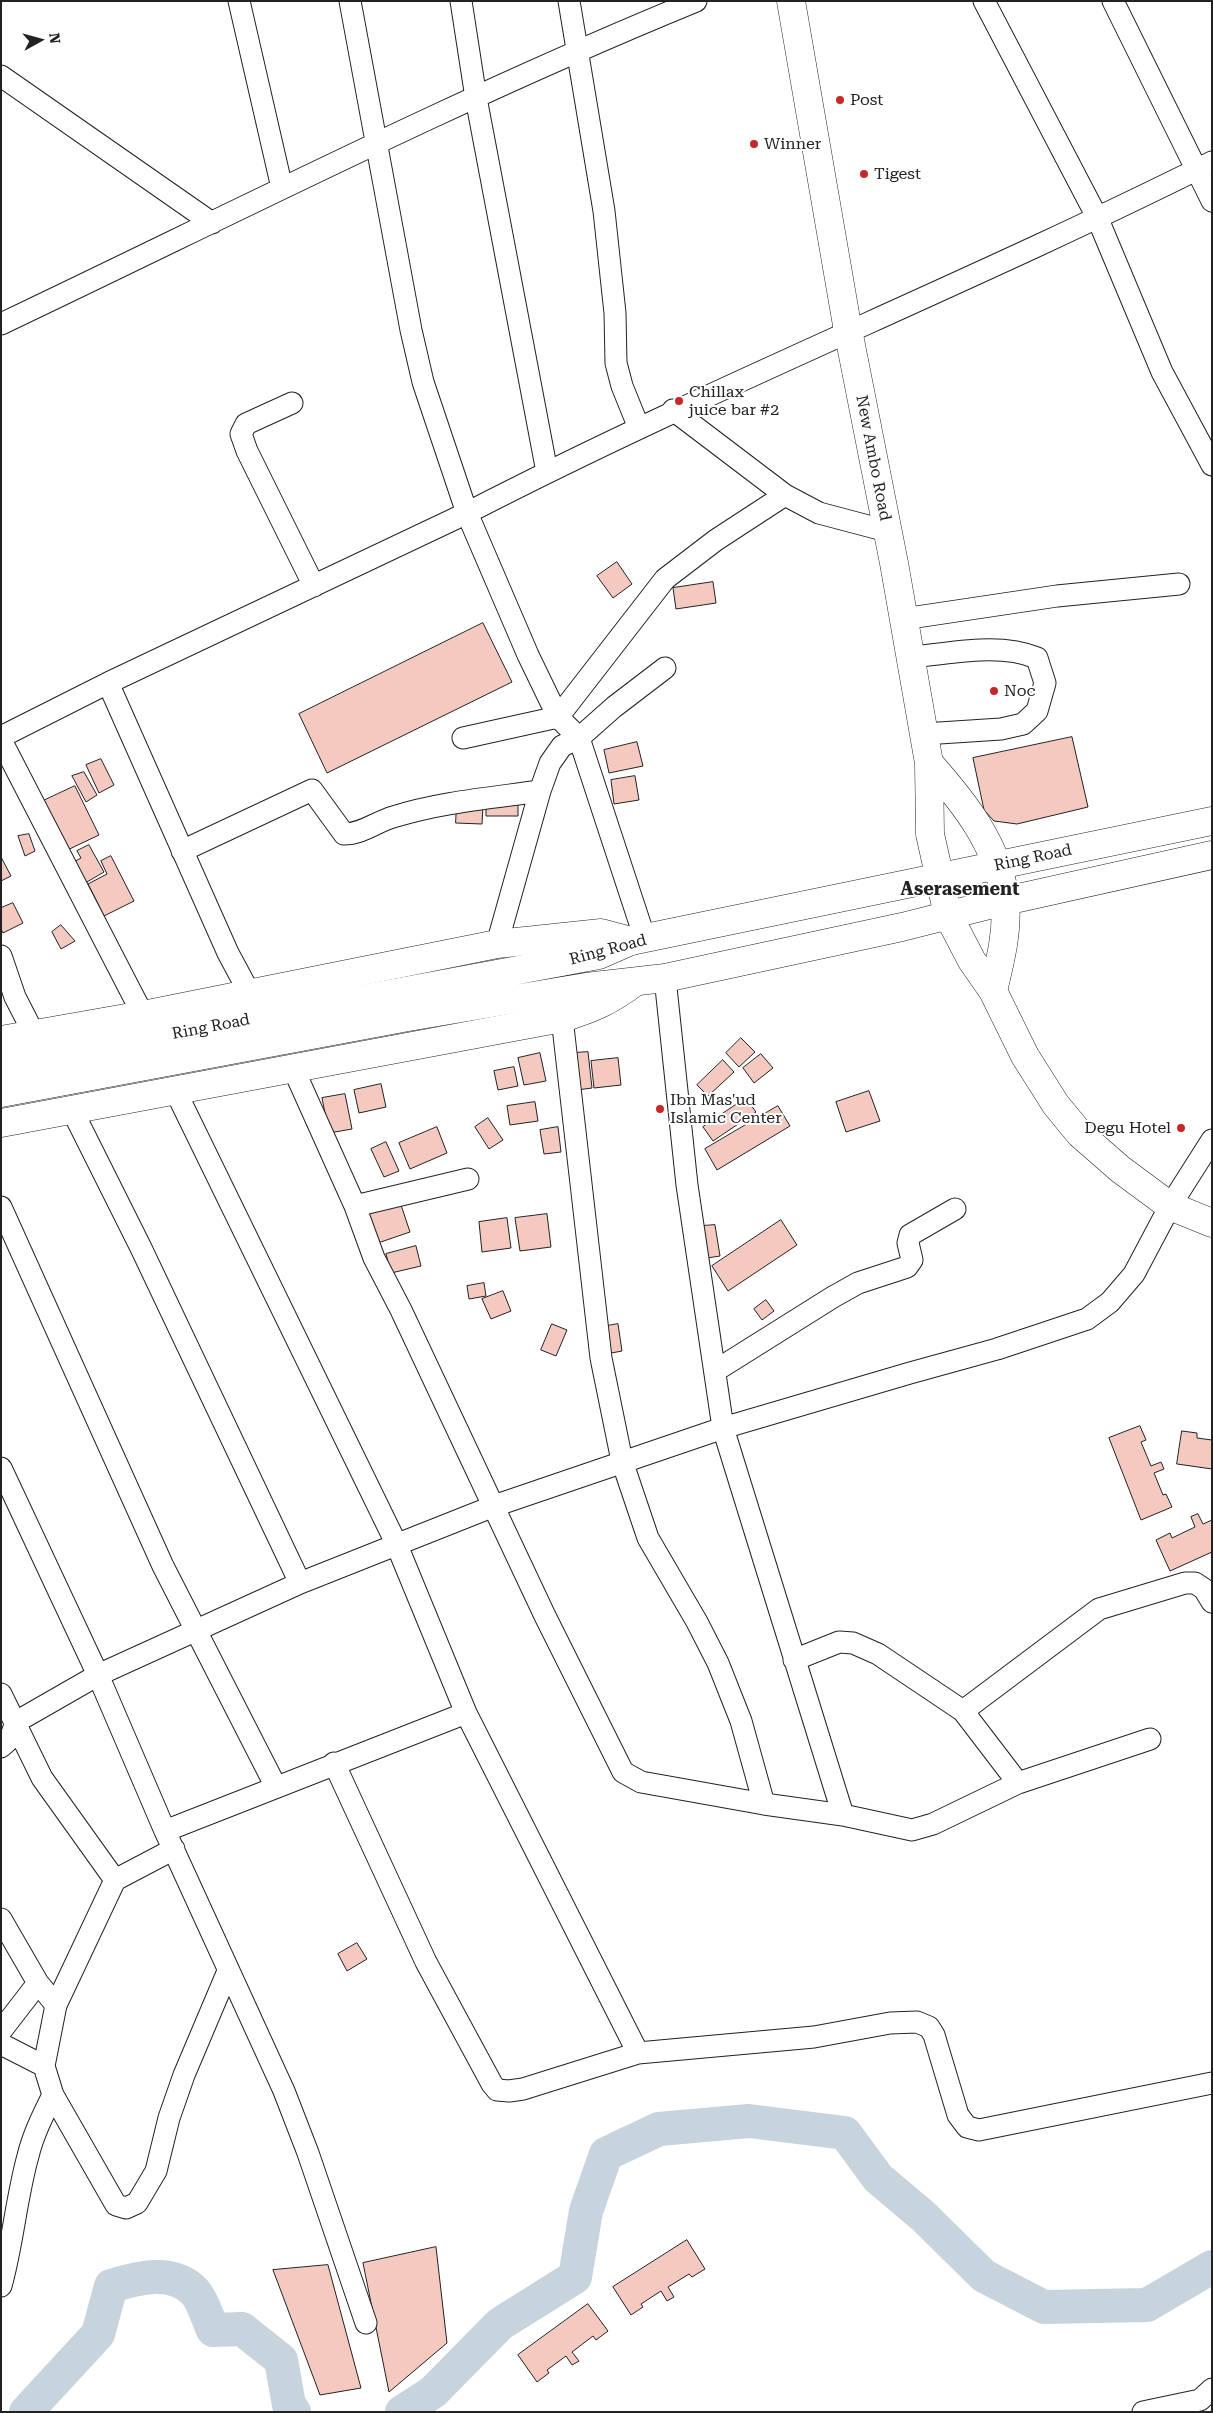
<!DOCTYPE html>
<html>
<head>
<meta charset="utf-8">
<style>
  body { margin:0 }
  #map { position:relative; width:1213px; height:2413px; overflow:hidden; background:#fff; font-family:"Roboto Serif",serif }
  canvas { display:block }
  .frame { position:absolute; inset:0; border:2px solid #222; pointer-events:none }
  .north { position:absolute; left:15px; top:15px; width:50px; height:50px; -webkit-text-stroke:4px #fff; paint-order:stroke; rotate:83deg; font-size:14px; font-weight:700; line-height:20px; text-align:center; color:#222 }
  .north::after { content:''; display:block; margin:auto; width:18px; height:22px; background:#222; clip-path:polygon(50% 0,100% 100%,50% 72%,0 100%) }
</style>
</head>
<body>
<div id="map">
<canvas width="1213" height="2413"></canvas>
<div class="frame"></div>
<div class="north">N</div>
</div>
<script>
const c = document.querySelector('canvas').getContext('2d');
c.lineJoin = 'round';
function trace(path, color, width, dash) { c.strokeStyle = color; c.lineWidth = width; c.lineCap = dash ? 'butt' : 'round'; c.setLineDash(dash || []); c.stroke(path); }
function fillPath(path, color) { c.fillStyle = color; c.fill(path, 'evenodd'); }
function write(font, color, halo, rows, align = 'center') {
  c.font = font + ' "Roboto Serif",serif'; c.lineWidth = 4; c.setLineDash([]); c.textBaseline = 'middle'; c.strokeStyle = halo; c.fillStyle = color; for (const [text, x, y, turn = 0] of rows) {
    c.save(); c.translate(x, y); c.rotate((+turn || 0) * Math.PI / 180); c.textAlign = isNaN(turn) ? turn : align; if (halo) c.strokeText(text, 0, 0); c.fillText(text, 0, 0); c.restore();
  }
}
trace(new Path2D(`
  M26,2412L98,2334L111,2286C137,2278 173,2268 195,2292C203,2301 208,2319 213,2330L242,2329L281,2360L289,2405L294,2412
  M402,2412L433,2392L500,2324L575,2277L586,2211L606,2154L659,2129L749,2121L845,2133L878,2178L923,2216L984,2276L1044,2307L1147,2305L1212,2267`), '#c7d3dd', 34);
const building = new Path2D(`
  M617,562L632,584L613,598L597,576Z
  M713,582L716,603L676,609L673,588Z
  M483,623L512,682L327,773L299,714Z
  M1072,737L1088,807L1017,824L994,821L984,810L973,758Z
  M637,742L643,766L609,773L604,750Z
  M101,759L114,785L99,793L86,765Z
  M84,772L97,795L86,802L72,776Z
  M635,776L639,800L614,804L611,780Z
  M75,786L99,835L61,853L43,801Z
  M518,801V816H486V802Z
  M457,803L483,805L482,824L456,823Z
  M29,834L35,851L25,856L18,836Z
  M89,845L104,872L80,886L68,865L81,858L77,851Z
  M111,856L134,901L104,916L88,884L107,874L101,861Z
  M1,857L11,876L1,881Z
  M13,903L23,923L3,933L1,929V908Z
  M61,925L75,941L61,949L52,932Z
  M741,1038L755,1052L739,1067L726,1053Z
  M588,1052L592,1088L577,1090L574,1053Z
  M540,1053L546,1081L524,1085L518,1058Z
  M761,1054L773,1068L754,1083L743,1068Z
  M618,1058L621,1085L594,1088L591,1061Z
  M723,1060L734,1072L708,1096L697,1085Z
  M514,1067L518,1086L498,1090L494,1071Z
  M381,1084L386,1107L359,1113L354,1090Z
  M869,1091L880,1121L846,1132L836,1102Z
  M345,1094L352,1129L329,1133L322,1098Z
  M746,1098L756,1112L713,1141L703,1127Z
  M535,1102L538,1121L510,1125L507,1106Z
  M778,1106L790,1126L717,1170L705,1149Z
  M488,1118L503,1140L489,1149L475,1127Z
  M437,1127L447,1153L410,1169L399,1143Z
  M558,1127L561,1152L544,1154L540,1130Z
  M386,1142L399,1171L384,1177L371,1149Z
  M400,1202L410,1232L372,1245L362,1214Z
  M547,1214L551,1247L520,1251L515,1218Z
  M507,1218L511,1248L482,1252L479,1222Z
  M781,1220L797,1245L728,1291L712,1266Z
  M715,1225L720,1256L707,1258L702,1226Z
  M416,1246L421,1266L391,1273L386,1254Z
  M484,1283L486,1296L469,1299L467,1286Z
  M503,1291L511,1311L491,1319L482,1299Z
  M766,1300L774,1311L762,1320L754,1309Z
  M552,1324L567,1330L556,1356L541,1350Z
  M618,1324L622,1351L606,1354L601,1327Z
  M1140,1426L1146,1440L1141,1442L1151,1466L1161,1462L1164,1469L1154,1473L1163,1495L1166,1494L1172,1507L1141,1520L1109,1438Z
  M1182,1431L1197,1433V1438L1212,1440V1469L1177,1464Z
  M1198,1514L1203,1524L1212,1520V1552L1170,1571L1156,1540L1170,1533L1172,1538L1195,1527L1191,1517Z
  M357,1943L367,1959L347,1971L338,1954Z
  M687,2240L705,2269L692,2277L689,2274L668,2287L674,2297L667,2301L661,2291L641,2304L643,2307L631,2315L613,2287Z
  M436,2247L447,2343L389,2392L363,2263Z
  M328,2265L361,2388L320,2395L273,2270Z
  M588,2304L608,2331L596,2340L593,2336L572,2352L579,2361L572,2365L566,2356L547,2370L549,2373L537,2382L518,2355Z`);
fillPath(building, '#f3c9c0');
trace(building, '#222', 1);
const minor = new Path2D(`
  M239,1L282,188
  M461,1L476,98L547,472
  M569,1L604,211L615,313L616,363L622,386L639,428
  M984,1L1097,217L1162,372L1212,465
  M1113,1L1212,201
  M1,76L212,223
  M1,324C232,214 459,98 696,1
  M292,403L246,424L241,434L247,451L314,586
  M673,410L785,495L819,513L887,531
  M903,619L1057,596L1179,584
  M910,657C951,654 998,642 1037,658L1045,683L1037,711L1023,724L1001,729L924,734
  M108,683L228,953L250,994
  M1,737L108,683L467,513L423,382L411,330L350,1
  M463,738L558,717L665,579L716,540L785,495
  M1,740L143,1015
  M182,851L312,790L344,834C362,834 376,822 393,817C441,802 491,798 540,791
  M645,939L579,738L558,717L528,655L467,513C711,387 966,285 1212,162
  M497,944L540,791L550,763L562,746L579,738L614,707L665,668
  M1,956L15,997L34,1034
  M665,978L687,1185L723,1428L843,1815
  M562,1018L601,1358L622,1461L648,1538L697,1622L718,1663L741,1721L764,1804
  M293,1068L355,1206L374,1258L401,1310L545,1616L623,1772L641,1782L764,1804L843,1815L912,1830L933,1824L1018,1783L1150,1739
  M175,1090L396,1543L466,1713L638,2053
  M72,1110L141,1248L300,1583
  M355,1206L468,1179
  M1,1207L163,1566L276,1787
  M715,1371L833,1297L858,1283L907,1267L912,1260L908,1243L910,1235L955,1209
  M1,1468L98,1675L165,1831L284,2091L308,2153L366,2323
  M794,1660L839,1642L853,1643L878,1654L963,1711L1018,1783
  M1,1694L42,1778L115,1880
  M963,1711L1099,1609L1185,1583H1195L1204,1589L1212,1602
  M1,1747L10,1739L16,1722L98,1675L300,1583L494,1506L723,1428L910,1373L997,1349L1087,1319L1110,1302L1134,1274L1170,1206L1212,1140
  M334,1763L426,1962L492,2084L497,2090L509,2091L523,2089L638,2053L814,2037L890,2023L917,2022L929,2027L934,2035L958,2115L967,2127L979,2130L1212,2083
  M165,1831L466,1713
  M1,1919L38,1983L56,2005
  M1,2031L38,1983
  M1,2044L44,2066
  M53,2095L116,2205L126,2208L137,2203L156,2171L169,2118L184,2075L228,1971
  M1,2286C13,2243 16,2199 28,2156C33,2135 43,2115 53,2095L44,2066L56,2005L115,1880L174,1849
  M1143,2412L1200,2400L1212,2389`);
const major = new Path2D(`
  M791,1L847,325L894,563L929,763L930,834L948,915L972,961L993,991L1025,1056L1056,1105L1080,1134L1120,1169L1170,1206L1212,1223
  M929,763C963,801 1000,847 1005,901C1008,931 1000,962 993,991
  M1,1040L143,1015L497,944L601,933L631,941
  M1,1123L562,1018C592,1009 610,1001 635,982`);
const highway = new Path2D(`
  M1,1066L599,955L631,941L1212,821
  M1,1093L408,1017L586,987L665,978L902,927L1005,901L1212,855`);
trace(minor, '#222', 23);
trace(major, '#222', 29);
trace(highway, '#222', 29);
trace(minor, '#fff', 21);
trace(major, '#fff', 28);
trace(highway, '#fff', 28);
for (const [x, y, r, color] of [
  [840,100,5,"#c62828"],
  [754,144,5,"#c62828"],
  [864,174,5,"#c62828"],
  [679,401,5,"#c62828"],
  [994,691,5,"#c62828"],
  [660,1109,5,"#c62828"],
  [1181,1128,5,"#c62828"]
]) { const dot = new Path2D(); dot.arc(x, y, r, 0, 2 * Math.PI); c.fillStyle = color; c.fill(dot); trace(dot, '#fff', 2); }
write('16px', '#222', '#fff', [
  ["Post",850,100],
  ["Winner",764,144],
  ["Tigest",874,174],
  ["Chillax",689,392],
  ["juice bar #2",689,410],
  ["Noc",1004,691],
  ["Ibn Mas'ud",670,1100],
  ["Islamic Center",670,1118],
  ["Degu Hotel",1171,1128,"right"]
], 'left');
write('16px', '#222', '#fff', [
  ["New Ambo Road",873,458,79],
  ["Ring Road",1033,858,-12],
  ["Ring Road",608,950,-15],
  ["Ring Road",211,1027,-11]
]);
write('bold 18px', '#222', '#fff', [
  ["Aserasement",960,890]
]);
</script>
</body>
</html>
